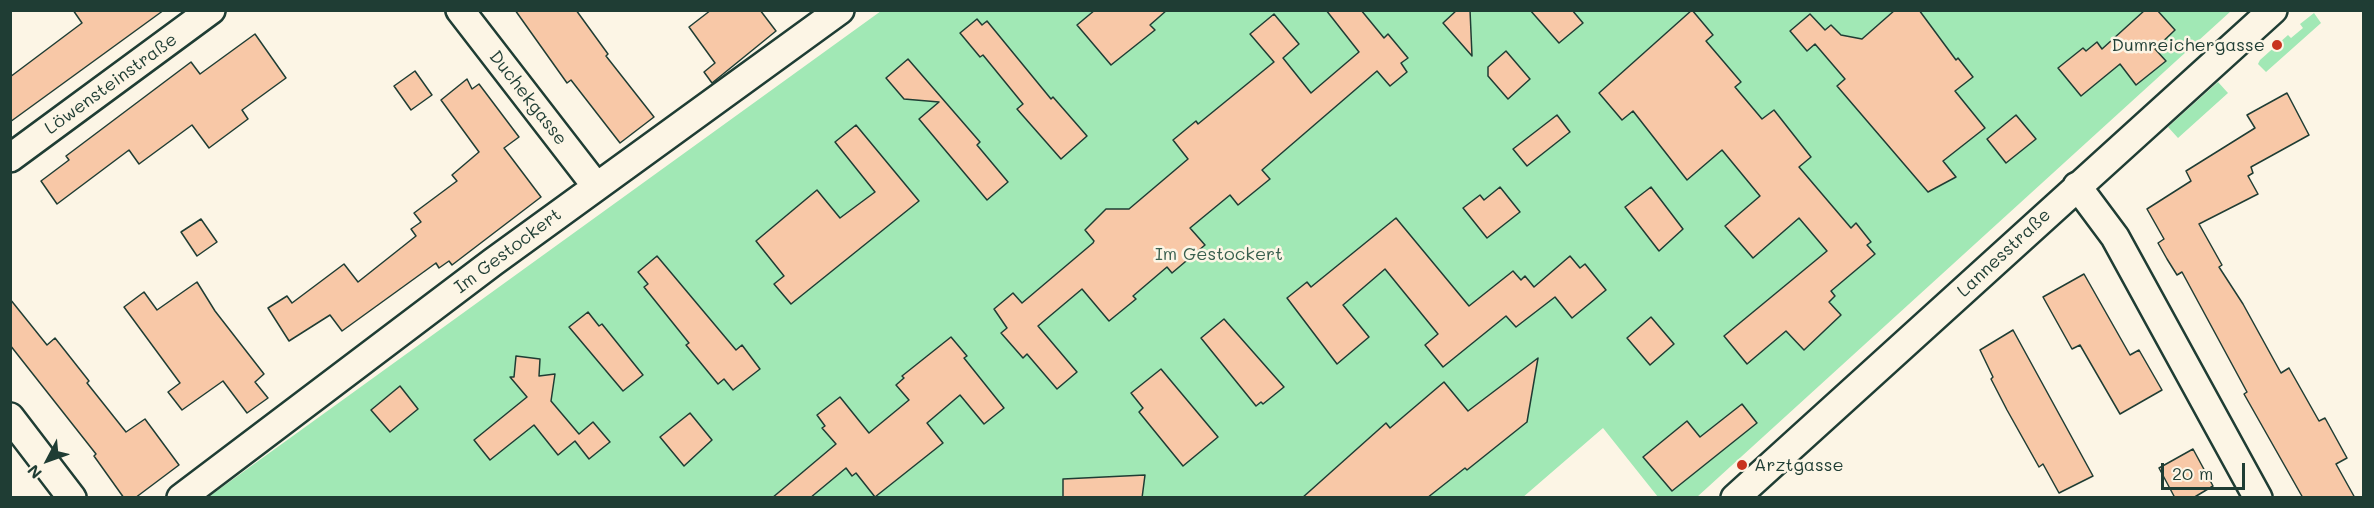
<!DOCTYPE html>
<html>
<head>
<meta charset="utf-8">
<style>
  body { margin:0 }
  #map { position:relative; width:2374px; height:508px; overflow:hidden; background:#fcf5e5; font-family:Mali,sans-serif }
  canvas { display:block }
  .frame { position:absolute; inset:0; border:12px solid #1f3d34; pointer-events:none }
  .north { position:absolute; left:18px; top:430px; width:60px; height:60px; -webkit-text-stroke:4px #fcf5e5; paint-order:stroke; rotate:229deg; font-size:16px; font-weight:700; line-height:24px; text-align:center; color:#1f3d34 }
  .north::after { content:''; display:block; margin:auto; width:21px; height:27px; background:#1f3d34; clip-path:polygon(50% 0,100% 100%,50% 72%,0 100%) }
  .scale { position:absolute; left:2161px; top:463px; width:84px; height:27px; box-sizing:border-box; border:3px solid #1f3d34; border-top:0; padding-left:8px; font-size:18px; line-height:21px; white-space:nowrap; color:#1f3d34; -webkit-text-stroke:4px #fcf5e5; paint-order:stroke }
</style>
</head>
<body>
<div id="map">
<canvas width="2374" height="508"></canvas>
<div class="frame"></div>
<div class="north">N</div>
<div class="scale">20 m</div>
</div>
<script>
const c = document.querySelector('canvas').getContext('2d');
c.lineJoin = 'round';
function fillPath(path, color) { c.fillStyle = color; c.fill(path, 'evenodd'); }
function trace(path, color, width, dash) { c.strokeStyle = color; c.lineWidth = width; c.lineCap = dash ? 'butt' : 'round'; c.setLineDash(dash || []); c.stroke(path); }
function write(font, color, halo, rows, align = 'center') {
  c.font = font + ' Mali,sans-serif'; c.lineWidth = 5; c.setLineDash([]); c.textBaseline = 'middle'; c.strokeStyle = halo; c.fillStyle = color; for (const [text, x, y, turn = 0] of rows) {
    c.save(); c.translate(x, y); c.rotate((+turn || 0) * Math.PI / 180); c.textAlign = isNaN(turn) ? turn : align; if (halo) c.strokeText(text, 0, 0); c.fillText(text, 0, 0); c.restore();
  }
}
fillPath(new Path2D(`
  M881,11H2231L1697,497H1658L1603,428L1522,498H207Z
  M2314,13L2321,23L2266,72L2258,64L2260,60L2288,35L2291,38L2303,28L2300,24Z
  M2218,82L2228,93L2178,138L2168,127Z`), '#a1e8b5');
const building = new Path2D(`
  M73,10H164L10,122V77L82,23Z
  M515,10H576L608,54L606,56L654,117L620,143L571,80L567,83Z
  M711,10H760L776,31L712,83L704,72L715,63L689,27Z
  M1095,10H1167L1150,25L1155,30L1111,65L1077,25Z
  M1326,10H1361L1384,38L1388,34L1408,58L1401,63L1407,72L1390,86L1377,71L1262,170L1270,179L1238,205L1230,195L1190,228L1205,245L1172,273L1167,267L1133,296L1136,299L1109,321L1082,289L1038,326L1077,372L1057,389L1027,354L1023,358L1001,333L1007,328L994,309L1013,293L1022,303L1093,243L1094,241L1085,230L1106,209H1129L1188,159L1173,140L1196,121L1198,124L1274,62L1250,34L1274,14L1299,44L1283,58L1311,93L1359,52Z
  M1457,10H1470L1472,56L1443,23Z
  M1530,10H1572L1583,23L1559,43Z
  M1692,10L1713,35L1706,41L1741,82L1735,87L1762,119L1774,110L1811,157L1799,167L1851,228L1856,223L1871,242L1867,245L1875,254L1831,291L1835,296L1829,302L1841,315L1804,350L1786,331L1747,364L1724,336L1827,251L1799,218L1753,258L1725,226L1760,196L1722,150L1687,180L1633,111L1622,120L1599,93Z
  M1895,10H1919L1956,60L1958,58L1973,77L1955,91L1985,128L1943,161L1956,177L1928,192L1837,86L1845,79L1815,44L1807,51L1790,31L1810,14L1825,30L1831,25L1841,35L1862,39Z
  M2145,10H2157L2175,30L2155,49L2166,61L2136,85L2120,64L2081,96L2058,68L2083,48L2086,51L2097,42L2102,49Z
  M977,19L982,25L987,21L1051,99L1053,97L1087,136L1061,159L1017,109L1023,104L983,55L980,57L960,33Z
  M255,34L286,78L242,110L248,119L209,148L192,125L139,164L129,150L57,204L41,181L69,160L66,156L191,62L200,74Z
  M1506,51L1530,79L1508,99L1488,76V67Z
  M908,59L980,142L977,145L1008,182L987,200L919,119L939,102L904,99L886,78Z
  M415,71L432,95L411,110L394,86Z
  M467,79L472,89L479,84L519,137L504,148L541,197L452,265L449,261L439,268L436,263L342,331L330,315L289,341L268,308L287,296L292,303L344,264L358,282L416,236L411,229L421,222L414,213L457,181L452,175L479,152L441,100Z
  M2287,93L2309,135L2251,167L2253,173L2248,176L2258,194L2199,224L2222,265L2219,267L2243,304L2281,373L2289,368L2319,421L2325,418L2347,458L2336,464L2355,498H2303L2244,394L2247,392L2182,272L2177,275L2167,259L2158,243L2164,239L2147,209L2191,181L2186,171L2255,128L2247,115Z
  M1557,115L1570,132L1527,166L1513,149Z
  M2016,115L2036,139L2006,163L1987,139Z
  M856,125L919,201L791,304L774,284L784,276L756,241L817,190L840,218L875,192L835,142Z
  M1500,187L1520,212L1487,238L1463,208L1480,195L1484,200Z
  M1651,187L1683,229L1659,251L1625,207Z
  M1396,218L1469,306L1513,271L1521,280L1525,276L1534,287L1570,256L1580,268L1585,264L1606,290L1572,318L1555,297L1516,327L1506,316L1443,367L1425,345L1438,334L1385,269L1343,305L1369,337L1337,364L1287,298L1307,282L1311,287Z
  M201,219L217,242L197,256L181,232Z
  M657,256L736,350L742,345L760,369L733,390L724,379L718,384L686,345L689,343L644,287L648,284L638,272Z
  M2084,274L2130,355L2139,350L2162,390L2120,414L2080,345L2072,349L2043,297Z
  M197,282L215,311L264,374L255,382L268,398L247,413L223,381L182,410L168,392L180,383L124,307L144,292L157,310Z
  M10,299L47,345L55,338L89,381L87,383L126,432L145,419L179,465L135,498H124L94,456L96,454L10,345Z
  M588,312L599,326L602,324L643,375L623,391L569,327Z
  M1651,317L1674,344L1650,365L1627,338Z
  M1224,319L1284,387L1263,404L1261,402L1256,406L1201,338Z
  M2013,330L2093,476L2059,493L2043,464L2039,467L2007,410L1991,379L1993,377L1980,350Z
  M951,337L967,356L964,358L1004,408L984,424L960,395L927,423L943,443L875,497L856,473L852,476L846,468L810,498H772L836,444L822,428L825,426L817,415L840,397L869,433L909,400L896,385L904,378L902,376Z
  M516,356L540,359L539,376L555,374L551,401L579,434L593,422L610,442L589,459L575,441L558,455L534,425L490,460L474,440L527,397L510,377H514Z
  M1538,358L1527,422L1467,470L1465,468L1427,498H1302L1386,423L1390,428L1444,382L1468,411Z
  M1161,369L1218,437L1183,466L1139,412L1143,408L1131,393Z
  M400,386L418,409L390,432L371,410Z
  M1742,404L1757,423L1672,491L1643,457L1687,421L1700,437Z
  M690,413L712,440L684,466L660,437Z
  M2193,449L2213,486L2193,498H2175L2159,468Z
  M1145,475L1142,498H1063V479Z`);
fillPath(building, '#f8c8a7');
trace(building, '#1f3d34', 1.5);
const street = new Path2D(`
  M460,10L596,186
  M10,158L211,10
  M2077,186L2115,237L2258,498
  M10,417L72,498
  M181,498L493,262L840,10
  M1735,498L2273,10`);
trace(street, '#1f3d34', 32);
trace(street, '#fcf5e5', 27);
for (const [x, y, r, color] of [
  [2277,45,6,"#c8321e"],
  [1742,465,6,"#c8321e"]
]) { const dot = new Path2D(); dot.arc(x, y, r, 0, 2 * Math.PI); c.fillStyle = color; c.fill(dot); trace(dot, '#fcf5e5', 2); }
write('18px', '#1f3d34', '#fcf5e5', [
  ["Dumreichergasse",2265,45],
  ["Arztgasse",1754,465,"left"]
], 'right');
write('18px', '#1f3d34', '#fcf5e5', [
  ["Löwensteinstraße",111,84,-36],
  ["Duchekgasse",528,98,52],
  ["Im Gestockert",508,251,-37],
  ["Lannesstraße",2004,253,-43]
]);
write('18px', '#395f4e', '#fcf5e5', [
  ["Im Gestockert",1219,254]
]);
</script>
</body>
</html>
